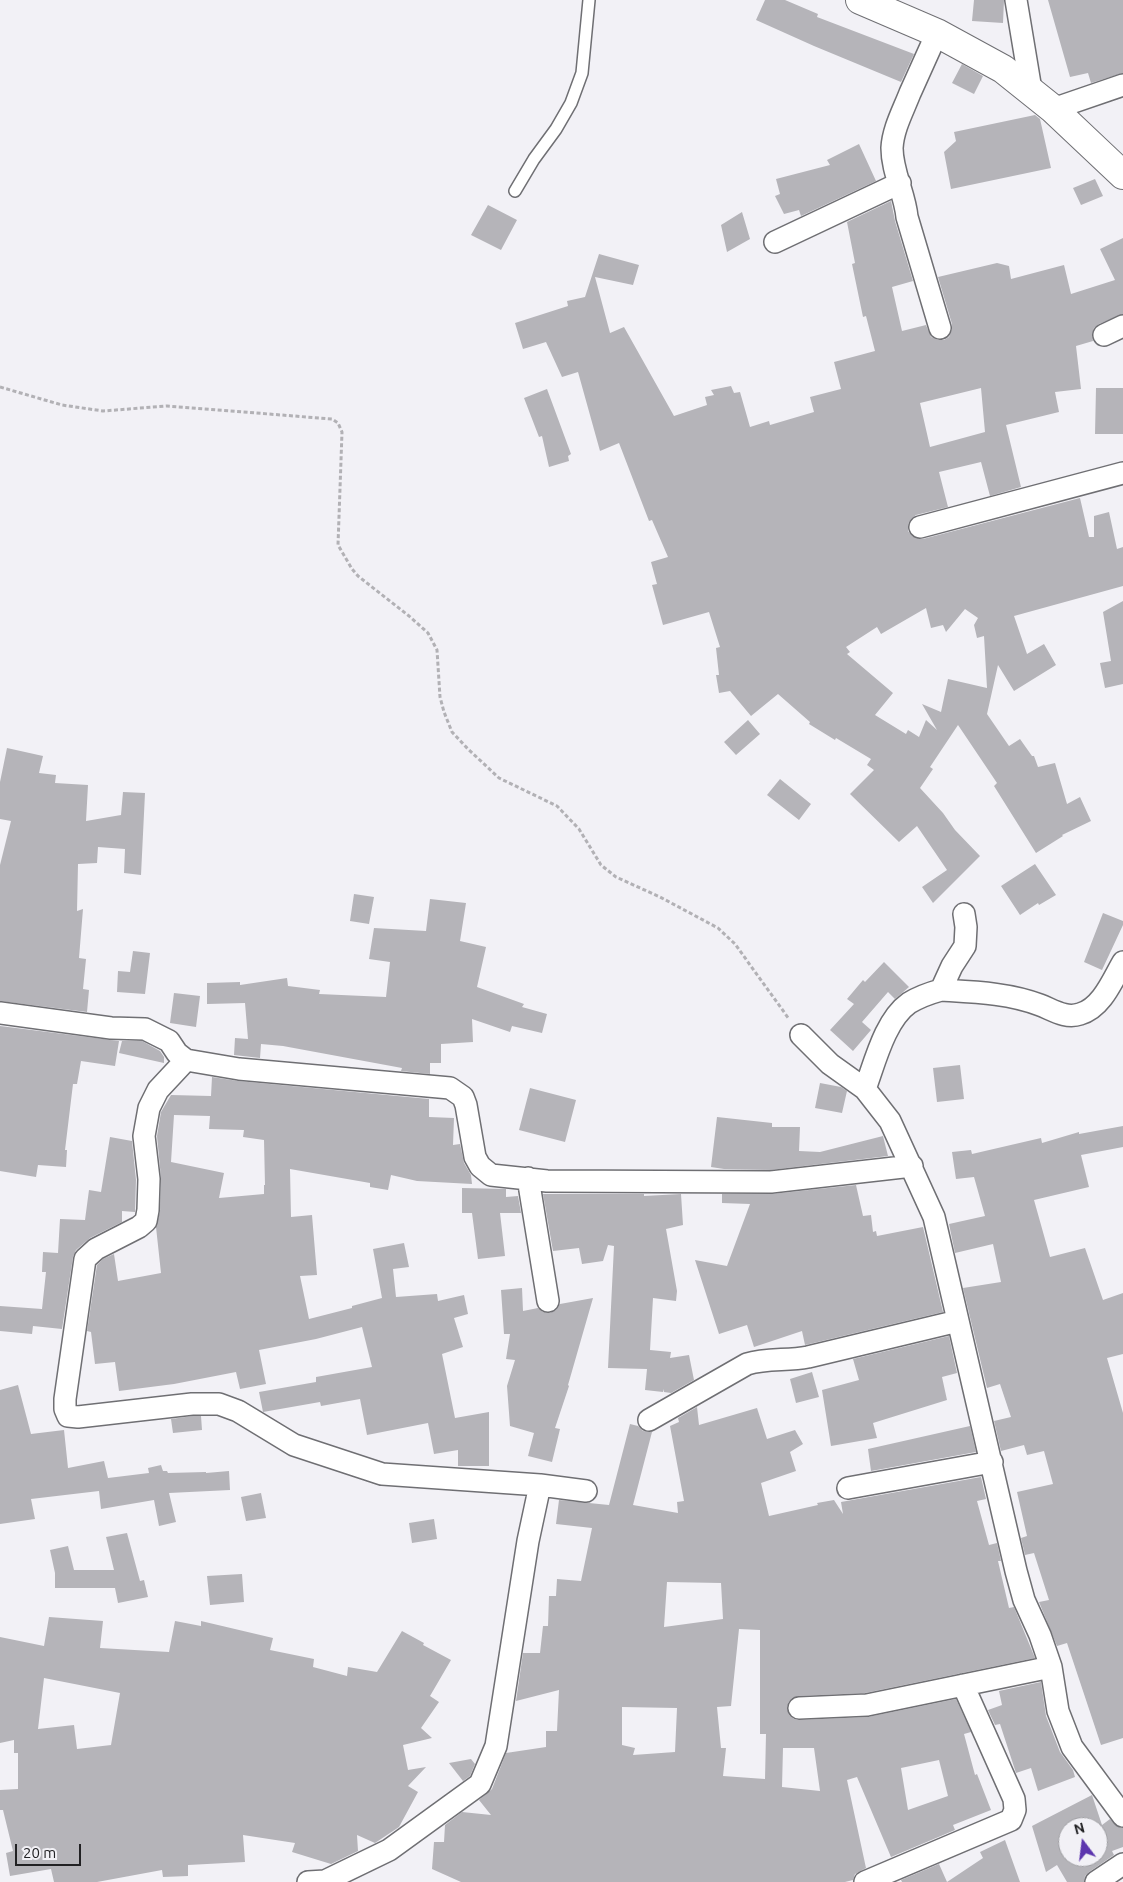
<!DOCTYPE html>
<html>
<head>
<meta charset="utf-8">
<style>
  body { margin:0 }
  #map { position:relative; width:1123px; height:1882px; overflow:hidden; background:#f2f1f6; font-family:Ubuntu,sans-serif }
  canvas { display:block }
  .north { position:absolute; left:1058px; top:1817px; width:50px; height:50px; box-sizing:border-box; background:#f2f1f6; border:1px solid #9e9ea2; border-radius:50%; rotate:345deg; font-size:14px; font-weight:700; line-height:20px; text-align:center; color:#212123 }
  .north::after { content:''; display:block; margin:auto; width:18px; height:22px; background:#5d36ae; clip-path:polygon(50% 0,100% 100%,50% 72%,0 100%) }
  .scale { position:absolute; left:15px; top:1844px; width:66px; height:22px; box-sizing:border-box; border:2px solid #212123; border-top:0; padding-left:6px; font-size:15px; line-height:18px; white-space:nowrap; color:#212123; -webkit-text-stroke:4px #f2f1f6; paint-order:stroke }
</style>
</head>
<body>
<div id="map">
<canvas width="1123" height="1882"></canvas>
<div class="north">N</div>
<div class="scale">20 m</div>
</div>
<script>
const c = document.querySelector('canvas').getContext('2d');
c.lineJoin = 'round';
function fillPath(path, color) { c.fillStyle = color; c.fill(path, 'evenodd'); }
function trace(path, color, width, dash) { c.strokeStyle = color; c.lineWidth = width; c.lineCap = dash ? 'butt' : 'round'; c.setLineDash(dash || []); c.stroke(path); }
fillPath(new Path2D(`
  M765,0H785L818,14L817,17L914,54L901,82L814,46L756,20Z
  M974,0H1004L1003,23L972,21Z
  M1048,0H1123V73L1091,83L1088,73L1070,77Z
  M962,64L983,76L974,94L952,83Z
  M1035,115L1040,119L1051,168L951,189L944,152L956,141L954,132Z
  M859,144L876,181L801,216L799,210L784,214L775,196L780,194L776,179L830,165L827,160Z
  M1095,179L1103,196L1081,205L1073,188Z
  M891,201L895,221L913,281L892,287L902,331L926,325L931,337L938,340H944L949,337L952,330V324L938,277L997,263L1009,266L1011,279L1064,265L1071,294L1115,280L1100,249L1123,238V314L1099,324L1094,328L1092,334L1093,341L1076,346L1081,389L1055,392L1059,412L1006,425L1021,487L990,496L981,462L939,472L948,507L916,515L911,519L908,524V531L912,536L917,539H923L1080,498L1089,537H1094V516L1109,512L1117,549L1123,547V586L1014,616L1027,654L1044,644L1056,665L1014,691L998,665L987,714L1009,746L1020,739L1032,756H1034L1038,767L1055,763L1067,804L1080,797L1091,821L1062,835L1063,836L1036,853L994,786L997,783L958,725L930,767L933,769L920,788L943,813L955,830L980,856L933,903L922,887L947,870L917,826L899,842L850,794L874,770L867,765L871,759L836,738L835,740L809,724L810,722L778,694L751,716L730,691L719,693L716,675H719L716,648L720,647L709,612L663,625L652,585L657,584L651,562L668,557L652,520L649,521L619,443L600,451L578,372L562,377L546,342L523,349L515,323L568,306L567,301L585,297L599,254L639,265L633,285L595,277L610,333L624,327L674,416L707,405L705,397L714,395L711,390L731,386L734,393L740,392L750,427L769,421L770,425L814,412L810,397L841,389L834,362L875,351L866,316L863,317L852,264L855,263L847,222ZM981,388L985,432L930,447L920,403ZM926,608L931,628L943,625L946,632L965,609L978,618L974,625L977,638L984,636L987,688L948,679L941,712L922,704L937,730L926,720L919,737L908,730L906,734L875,715L893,693L847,654L850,652L846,647L877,627L881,634Z
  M488,205L517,220L501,250L471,235Z
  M742,212L750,239L727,252L721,225Z
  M1096,388H1123V434H1095Z
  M547,389L571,454L568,456L569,461L549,467L542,436L539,437L524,398Z
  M1123,601V684L1105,688L1100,663L1111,661L1103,612Z
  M748,720L760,734L736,755L724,742Z
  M7,748L43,756L39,773L56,775L55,783L88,785L86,821L121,815L123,792L145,793L141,875L124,873L125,849L98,847L97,863L78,864L77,911L83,909L79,958L86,959L83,989L89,990L87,1012L0,1001V865L11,821L0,819V782Z
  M780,779L811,804L799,820L767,795Z
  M1035,864L1056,895L1039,905L1038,903L1020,915L1001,886Z
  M354,894L374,897L369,924L350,921Z
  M430,899L466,903L460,941L486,947L477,987L524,1004L522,1007L547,1014L542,1033L512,1026L510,1032L472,1019L473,1042L441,1044V1063H430V1074L401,1071L402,1068L283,1046L261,1044L260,1058L234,1055L235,1038L248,1039L245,1003L207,1004V983L240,982V985L287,978L288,986L320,990L319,994L386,997L390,962L369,959L374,928L426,931Z
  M1103,913L1123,921V925L1102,970L1084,962Z
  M133,951L150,953L145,994L117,992L118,971L130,972Z
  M884,962L909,987L895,999L888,992L862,1022L871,1030L853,1051L830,1030L854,1004L847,999L863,980L865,982Z
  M174,993L200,996L196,1027L170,1023Z
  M0,1026L119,1041L115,1066L81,1061L77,1084H73L65,1150H67L66,1167L38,1165L36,1177L0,1171Z
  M122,1041H142L160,1051L164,1057V1063L119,1053Z
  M960,1065L964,1099L937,1102L933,1068Z
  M212,1077L238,1081L429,1099V1117L454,1118L453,1145L460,1144L464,1163L471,1175L472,1184L417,1181L391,1175L388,1190L370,1187V1183L290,1169L291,1217L312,1215L317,1275L300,1276L309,1319L352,1308V1306L382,1298L373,1249L404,1243L409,1267L393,1269L396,1297L437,1294L438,1301L464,1295L468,1314L454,1318L463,1347L442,1354L455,1418L489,1412V1466H458V1450L434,1454L428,1423L367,1435L360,1399L321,1406L320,1402L263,1412L259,1392L316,1382V1377L372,1367L362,1327L316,1339L259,1350L266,1384L240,1389L236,1372L174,1384L119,1391L115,1362L95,1364L91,1332L87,1331L97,1265L103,1259L114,1254L118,1281L161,1273L156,1227L160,1211L161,1178L157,1136L161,1112L171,1095L211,1096ZM174,1115L210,1116L209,1129L244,1130L243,1137L264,1140L265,1185H264V1194L219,1198L224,1173L171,1162Z
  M820,1083L841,1087L847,1091L842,1113L815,1108Z
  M530,1088L576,1100L565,1142L519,1130Z
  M717,1117L772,1123V1127H800L799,1151L820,1152L883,1136L888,1156L770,1170L724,1169L711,1167Z
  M1123,1126V1147L1081,1155L1089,1187L1034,1200L1050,1257L1085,1248L1103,1300L1123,1293V1354L1107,1358L1123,1413V1738L1101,1745L1067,1643L1057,1646L1039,1602L1049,1600L1034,1553L1025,1555L1021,1538L1027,1536L1017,1492L1053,1484L1044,1451L1027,1455L1024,1445L1001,1451L994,1421L1011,1417L1000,1384L987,1388L963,1288L1001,1282L993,1244L955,1253L949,1224L985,1216L974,1177L956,1179L952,1152L971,1150L972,1154L1041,1138L1042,1143L1079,1132V1134Z
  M110,1137L132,1141L136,1180L135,1212L122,1211V1222L90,1238L76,1250L73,1257L62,1329L33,1326L32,1334L0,1331V1306L42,1309L46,1272H42L43,1252L58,1253L60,1219L85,1220L89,1190L101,1192Z
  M856,1185L863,1216L871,1215L873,1232L876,1231L877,1236L923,1227L943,1312L805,1345L802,1331L754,1347L747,1325L719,1334L695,1260L727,1266L750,1204L722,1203V1194H772Z
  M462,1188L506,1189V1197L518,1196L521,1213H500L505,1256L478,1259L472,1213H462Z
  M543,1194H644V1196L681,1194L683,1225L666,1229L677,1291L676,1301L653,1298L650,1350L671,1352L670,1358L689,1355L694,1380L671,1393L664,1392V1389L663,1392L645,1390L647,1369L608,1368L614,1246L608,1245L603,1261L582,1264L579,1248L553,1251Z
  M522,1288L523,1311L538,1308L543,1312L550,1313L556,1310L560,1304L593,1298L568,1385L569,1386L555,1428L560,1429L552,1462L528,1456L534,1433L510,1426L507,1386L515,1360L506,1359L510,1334H504L501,1290Z
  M949,1336L957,1373L942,1377L947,1400L873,1423L877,1438L831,1446L822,1390L859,1380L853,1359Z
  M812,1372L819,1397L796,1403L790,1379Z
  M18,1385L31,1434L64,1430L68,1468L104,1461L108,1478L149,1473L148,1468L161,1465L163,1471H167L168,1473L206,1472V1473L229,1471L230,1490L169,1493L176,1522L159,1526L154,1500L101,1509L99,1491L31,1499L35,1519L0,1524V1390Z
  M697,1407L699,1425L757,1408L767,1439L795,1430L803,1444L790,1452L796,1471L761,1483L769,1516L818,1505L817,1503L834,1500L843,1514L841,1502L981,1477L986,1499L977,1501L989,1545L997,1543L1001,1561H998L1009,1608L1014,1607L1035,1658L865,1693L798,1696L792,1698L788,1703L787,1708L789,1715L794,1719L799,1720L868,1717L956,1699L971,1732L964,1734L975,1775L977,1774L991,1810L953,1825L955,1830L891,1857L857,1777L847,1780L866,1868L855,1874L853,1880L845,1882H461L432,1869L434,1842H444L445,1825L462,1812L491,1815L479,1800L492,1789L506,1753L546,1747V1731H557L559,1690L516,1701L523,1653H540L543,1626H548L549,1596H556L557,1579L581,1581L592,1528L556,1524L559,1500L609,1505L630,1424L638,1426L643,1431L652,1432L633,1505L678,1513L677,1502L684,1501L670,1426L679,1422L678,1418ZM667,1582L721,1583L723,1619L664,1627ZM739,1629L760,1630V1734H766L765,1779L723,1776L726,1748H721L717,1707L731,1706ZM622,1707L677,1708L675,1752L633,1755L635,1748L622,1745ZM783,1748H814L820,1791L782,1787ZM939,1760L948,1796L908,1810L901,1768Z
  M193,1416H201L202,1430L173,1433L171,1419Z
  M970,1426L976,1452L871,1471L868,1449Z
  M261,1493L266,1518L246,1521L241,1497Z
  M434,1519L437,1539L412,1543L409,1523Z
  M127,1533L140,1581L144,1580L148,1597L118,1603L115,1588H55V1573L50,1550L68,1546L74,1570H114L106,1537Z
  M242,1574L244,1602L210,1605L207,1576Z
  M49,1617L103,1621L100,1648L169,1652L175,1621L201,1626V1621L273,1638L270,1650L314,1659L313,1667L347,1676L348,1667L377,1672L402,1631L424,1643L423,1645L451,1660L430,1696L439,1702L421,1728L432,1738L403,1745L408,1770L426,1767L408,1786L418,1792L399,1827L375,1843L357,1835L358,1851L331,1864L292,1852L295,1843L243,1835L245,1862L188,1865V1876L163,1877L162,1870L97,1882H54L51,1869L10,1876L6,1853L13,1851L3,1810H0V1790L18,1789V1753H14V1740L0,1743V1637L44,1646ZM44,1678L120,1693L111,1745L77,1749L74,1725L38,1729Z
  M1041,1682L1046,1716L1060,1752L1073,1770L1075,1777L1038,1791L1031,1768L1016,1773L1000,1724L995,1725L988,1710L1002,1705L999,1691Z
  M471,1759L475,1764L470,1776L463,1781L449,1763Z
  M1092,1795L1102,1825L1110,1819L1118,1827L1123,1828V1847L1112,1851L1114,1855L1089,1872L1085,1876L1084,1882H1067L1057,1865L1046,1872L1032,1826ZM1068,1827H1098V1857H1068Z
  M1005,1840L1020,1882H902L901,1880L939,1864L947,1882L983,1858L980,1852Z`), '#b5b4b9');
const lane = new Path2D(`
  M515,191L534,159L556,129L571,103L582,73L589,0`);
const street = new Path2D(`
  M1016,0L1031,90
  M937,33C928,53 919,73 910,93C903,111 893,129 892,148C892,172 905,194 907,217L940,328
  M1053,109L1123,85
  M775,242L900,183
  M1104,335L1123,326
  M920,527L1123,473
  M941,990C974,992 1009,993 1040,1005C1053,1010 1066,1019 1080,1014C1102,1008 1113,979 1123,962
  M0,1013L111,1028L145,1029L169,1041L177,1053L186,1060L239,1069L450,1088L463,1097L466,1105L475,1157L480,1166L491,1175L547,1181L771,1182L912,1166
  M801,1035L830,1064L865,1089L890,1121L934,1217L1016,1571L1024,1600L1040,1635L1051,1667L1058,1711L1072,1747L1123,1816
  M186,1060L158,1090L149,1108L144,1136L149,1179L148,1210L146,1221L139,1227L96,1249L85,1259L65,1399V1409L68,1416L78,1417L192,1404H219L238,1411L294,1445L382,1474L540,1485L586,1491
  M865,1089C875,1062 885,1020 909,1003C919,997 930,993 941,990L952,966L965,946L966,927L964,914
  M528,1178L548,1301
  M649,1420L747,1364C767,1358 787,1361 808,1357L958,1321
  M848,1488L992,1462
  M799,1708L867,1705L1051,1667
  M308,1882L325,1881L389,1850L480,1784L496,1746L528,1541L540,1485
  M865,1882L1011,1820L1015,1810L1014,1799L963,1685
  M1096,1882L1123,1864`);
const secondary = new Path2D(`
  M860,0L937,33L1003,69L1053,109L1123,175`);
trace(lane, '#6f6f73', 14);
trace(street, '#6f6f73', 24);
trace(secondary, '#6f6f73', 30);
trace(new Path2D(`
  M0,387L62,405L103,411L167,406L332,419L338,423L342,432L338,545L352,569L358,576L409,616L428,633L437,650L440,697L444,712L452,732L468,749L499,778L557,806L579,829L601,865L616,877L660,897L718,928L735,944L789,1019`), '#b2b1b5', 3, [4, 2.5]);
trace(lane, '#fff', 11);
trace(street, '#fff', 21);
trace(secondary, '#fff', 28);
</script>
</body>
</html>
